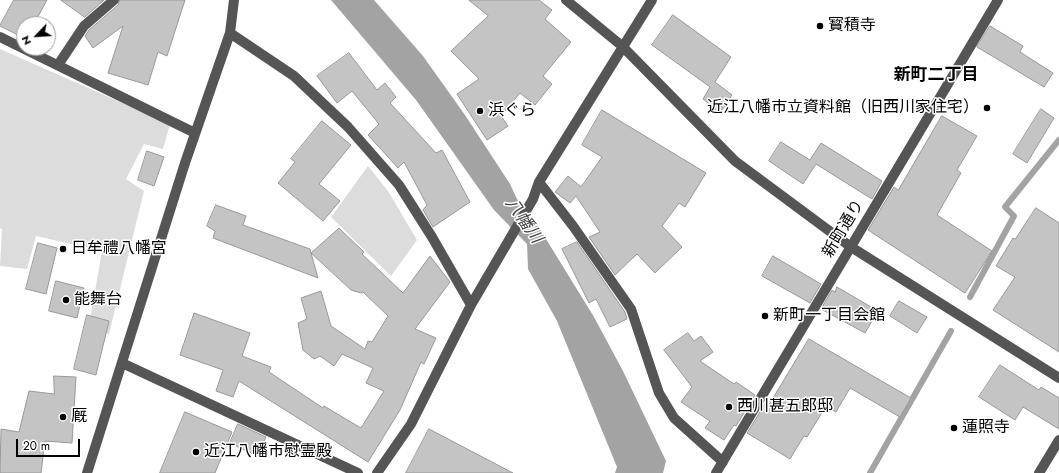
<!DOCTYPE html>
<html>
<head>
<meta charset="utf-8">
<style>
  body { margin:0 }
  #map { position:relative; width:1059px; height:473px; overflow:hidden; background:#fff; font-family:Jost,sans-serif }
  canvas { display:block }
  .north { position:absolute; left:16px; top:16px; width:40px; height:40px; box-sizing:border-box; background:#fff; border:1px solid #999; border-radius:50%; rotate:245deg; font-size:11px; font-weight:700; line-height:16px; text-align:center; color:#000 }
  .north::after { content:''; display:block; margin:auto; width:14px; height:18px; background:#000; clip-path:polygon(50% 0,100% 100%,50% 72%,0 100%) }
  .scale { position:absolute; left:16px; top:439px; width:64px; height:18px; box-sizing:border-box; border:2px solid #000; border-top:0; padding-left:5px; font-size:12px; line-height:14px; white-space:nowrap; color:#000; -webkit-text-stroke:3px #fff; paint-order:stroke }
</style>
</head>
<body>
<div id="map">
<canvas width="1059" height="473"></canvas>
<div class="north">N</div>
<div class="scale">20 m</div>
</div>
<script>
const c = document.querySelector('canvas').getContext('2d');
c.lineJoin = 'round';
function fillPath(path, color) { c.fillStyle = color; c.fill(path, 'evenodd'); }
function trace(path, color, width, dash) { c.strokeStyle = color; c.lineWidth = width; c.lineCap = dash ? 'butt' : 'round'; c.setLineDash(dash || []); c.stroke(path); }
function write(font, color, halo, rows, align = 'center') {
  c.font = font + ' Jost,"Noto Sans JP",sans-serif'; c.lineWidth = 3; c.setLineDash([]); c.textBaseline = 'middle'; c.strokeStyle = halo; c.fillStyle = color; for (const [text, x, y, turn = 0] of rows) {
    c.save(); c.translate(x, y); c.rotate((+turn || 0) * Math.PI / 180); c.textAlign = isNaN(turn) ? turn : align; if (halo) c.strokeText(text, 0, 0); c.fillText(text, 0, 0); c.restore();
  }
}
fillPath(new Path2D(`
  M0,49L154,117L171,121L163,149L144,144L126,179L144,191L109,334L88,331L102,251L36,236L27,269L0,266L2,229L0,228Z
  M368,166L388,191L417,240L391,276L331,217Z`), '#dcdcdc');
fillPath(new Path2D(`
  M331,0H374L423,56L465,115L510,184L517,199L538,226L594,317L623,371L666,461L663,473H615L617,467L557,321L528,269L527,244L494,210L416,100Z`), '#a3a3a3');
trace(new Path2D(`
  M970,297L1014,216L1005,207L1059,140
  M870,473L951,331`), '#a3a3a3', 6);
const building = new Path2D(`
  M14,0H47L34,24H24V38L0,26Z
  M61,0H104L85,17Z
  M120,0H185L167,56L158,52L148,85L108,73L123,26L93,48L85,36L89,30L118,5Z
  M469,0H539L552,10L545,19L571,42L543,76L552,84L535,105L520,93L501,116L508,126L487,140L457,94L479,79L451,51L488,16Z
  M673,15L731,57L715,82L732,95L720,113L703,99L710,87L652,45Z
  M990,26L1023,46L1020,52L1053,73L1044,87L977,47Z
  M349,53L377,90L385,83L396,97L390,103L436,153L442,150L470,202L433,227L423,210L427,205L404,162L398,168L368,135L379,124L352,91L337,103L317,76Z
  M1041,109L1054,118L1027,163L1013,154Z
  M602,110L706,173L685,207L679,203L662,226L682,247L655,273L637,254L615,275L589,237L600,232L576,196L570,203L555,192L568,176L581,187L602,157L582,145Z
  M942,116L977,136L957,170L961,173L937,215L992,251L965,293L868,230L894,187L898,190Z
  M322,121L351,145L319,184L340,201L323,221L278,183L295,162L291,159Z
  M781,142L810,160L821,143L882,181L872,199L816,164L803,184L769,161Z
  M147,151L164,157L154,186L138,180Z
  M216,205L246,216L243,225L310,249L311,253L339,228L364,252L362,254L403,293L430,256L450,282L415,329L436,338L424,364L421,362L400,410L368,462L239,381L233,397L216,391L223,370L180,355L194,313L250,333L242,356L271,367L269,372L323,408L324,406L361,428L384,391L366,383L373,368L342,354L334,366L320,356L314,359L303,350L298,323L307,319L301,298L321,291L331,326L365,349L368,341L372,342L388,316L363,292L361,293L351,290L311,253L318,278L213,238L215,231L207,226Z
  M1036,208L1059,223V352L993,310L1015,277L996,266L1013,238L1015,239Z
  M577,242L625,312L627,319L610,327L596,299L589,303L562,249Z
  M38,243L57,248L46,294L26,289Z
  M773,256L821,284L810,303L762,276Z
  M56,281L84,288L77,318L49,311Z
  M837,287L878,311L865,333L821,309L832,290L835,292Z
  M899,301L927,317L917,333L890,316Z
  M87,315L109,321L96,375L74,369Z
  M688,333L694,341L701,336L713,352L700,361L734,384L736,382L755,395L736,426L734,425L724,440L705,428L710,421L681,402L692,387L664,350Z
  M809,339L911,398L900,417L850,388L836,412L826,406L807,437L804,436L790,459L747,433L766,402L769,404Z
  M1000,365L1039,390L1041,387L1059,398V429L1023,407L1015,420L979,397Z
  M54,376L76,377L72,443L45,441L41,473H0L1,429L19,432L29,391L54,394Z
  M185,412L232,432L215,473H160Z
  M238,424L266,437L257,456L230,443Z
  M429,429L513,473H406Z`);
fillPath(building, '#c4c4c4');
trace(building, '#999', 1);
trace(new Path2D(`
  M566,0L622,46L735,161L851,247L1059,378
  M230,33L294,76L348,127L399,185L432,237L471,305
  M0,37L195,133
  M58,65L84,26L114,0
  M539,182L573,226L631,309L659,393L674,418L723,462
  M122,363L358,473
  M87,473L185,163L230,33L234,0
  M377,473L411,424L471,305L533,199L539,182L652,0
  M716,473L998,0
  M1039,473L1059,440`), '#555', 10);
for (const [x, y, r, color] of [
  [820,26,4,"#000"],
  [987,108,4,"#000"],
  [480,111,4,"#000"],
  [63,249,4,"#000"],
  [66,300,4,"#000"],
  [765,316,4,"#000"],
  [729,407,4,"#000"],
  [63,417,4,"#000"],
  [954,428,4,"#000"],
  [196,452,4,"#000"]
]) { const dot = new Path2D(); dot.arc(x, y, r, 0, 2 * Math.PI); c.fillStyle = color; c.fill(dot); trace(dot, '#fff', 1.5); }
write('16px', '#000', '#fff', [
  ["寳積寺",828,26],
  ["近江八幡市立資料館（旧西川家住宅）",979,108,"right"],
  ["浜ぐら",488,111],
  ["日牟禮八幡宮",71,249],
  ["能舞台",74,300],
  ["新町一丁目会館",773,316],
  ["西川甚五郎邸",737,407],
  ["厩",71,417],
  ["蓮照寺",962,428],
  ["近江八幡市慰霊殿",204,452]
], 'left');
write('16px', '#000', '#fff', [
  ["新町通り",844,229,-59]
]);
write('bold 17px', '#000', '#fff', [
  ["新町二丁目",936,76]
]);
write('italic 17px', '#444', '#fff', [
  ["八幡川",523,221,55]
]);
</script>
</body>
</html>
